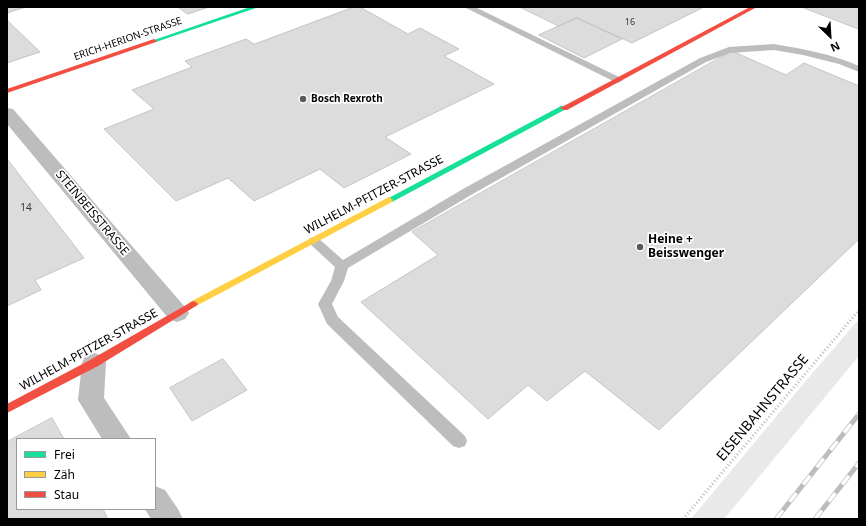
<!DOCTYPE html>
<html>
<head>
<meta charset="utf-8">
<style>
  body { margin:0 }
  #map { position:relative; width:866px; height:526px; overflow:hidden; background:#fff; font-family:"Noto Sans",sans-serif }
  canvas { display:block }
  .frame { position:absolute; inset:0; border:8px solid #000; pointer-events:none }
  .legend { position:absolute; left:16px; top:438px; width:140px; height:72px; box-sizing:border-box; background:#fff; border:1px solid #999; margin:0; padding:5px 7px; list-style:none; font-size:12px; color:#000 }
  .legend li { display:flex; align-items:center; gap:8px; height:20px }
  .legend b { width:20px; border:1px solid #999 }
  .north { position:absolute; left:810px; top:16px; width:40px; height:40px; -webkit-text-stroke:3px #fff; paint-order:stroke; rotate:155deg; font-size:11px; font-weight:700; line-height:16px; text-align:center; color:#000 }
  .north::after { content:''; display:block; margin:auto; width:14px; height:18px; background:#000; clip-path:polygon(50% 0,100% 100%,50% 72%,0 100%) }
</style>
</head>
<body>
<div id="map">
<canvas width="866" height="526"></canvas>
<div class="frame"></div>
<ul class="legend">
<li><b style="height:5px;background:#16e098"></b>Frei</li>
<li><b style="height:5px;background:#ffcf43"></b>Zäh</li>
<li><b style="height:5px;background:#f24e42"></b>Stau</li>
</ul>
<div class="north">N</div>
</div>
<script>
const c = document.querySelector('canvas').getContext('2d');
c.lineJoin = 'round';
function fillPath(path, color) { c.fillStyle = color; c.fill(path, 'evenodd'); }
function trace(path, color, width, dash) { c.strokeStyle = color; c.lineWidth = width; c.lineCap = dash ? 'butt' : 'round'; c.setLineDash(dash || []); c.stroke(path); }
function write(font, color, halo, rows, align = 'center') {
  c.font = font + ' "Noto Sans",sans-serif'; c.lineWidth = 3.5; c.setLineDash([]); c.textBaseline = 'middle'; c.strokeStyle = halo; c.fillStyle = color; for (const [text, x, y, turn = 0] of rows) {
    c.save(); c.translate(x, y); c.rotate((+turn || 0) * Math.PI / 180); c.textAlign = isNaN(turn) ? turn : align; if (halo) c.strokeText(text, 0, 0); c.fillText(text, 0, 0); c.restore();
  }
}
fillPath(new Path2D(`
  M859,319V356L724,519H691L804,383Z`), '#e9e9e9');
const building = new Path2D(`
  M7,7H26L7,13Z
  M178,7H209L188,14Z
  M354,7H360L408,34L420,28L459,49L444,56L494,84L385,137L411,154L344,188L320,169L254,201L228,178L176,201L104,129L154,109L132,90L192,67L185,61L246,39L254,44Z
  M520,7H704L632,43L577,18L559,26Z
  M802,7H859V29Z
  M577,18L622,39L584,58L539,35Z
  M7,20L40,52L7,63Z
  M732,51L786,75L804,63L859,86V239L659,430L585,371L547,401L528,385L488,419L361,302L438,255L412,232Z
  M7,159L84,258L35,280L41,290L7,306Z
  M223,359L247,390L192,421L170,388Z
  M52,418L64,439H17V509H103L108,519H7V442Z`);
fillPath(building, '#dcdcdc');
trace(building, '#c4c4c4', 1);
trace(new Path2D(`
  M683,519L859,310`), '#b8b8b8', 3, [1, 2.5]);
fillPath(new Path2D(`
  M464,7H475L621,78L623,80L618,83L615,82Z
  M774,44C803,49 832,54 859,66V72L839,64L803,55L774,50L730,53L706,62L471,195L348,268L344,281L332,304L338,317L465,436L467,441L465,446L459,448L453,446L327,324L318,304L331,281L335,267L310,244L308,241L310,238L314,237L318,238L343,260L463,189L700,58L729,47Z`), '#bdbdbd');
fillPath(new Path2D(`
  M7,108L13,109L185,307L189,313L185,319L177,322L169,319L7,124Z
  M94,353L103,356L106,363L104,398L131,439H102L78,400L82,363L85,356Z
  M155,486L165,490L178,509L183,519H151L145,509H155Z`), '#bdbdbd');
fillPath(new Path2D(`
  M250,7H259L156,42L151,41Z
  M561,106H564L568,108L392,202H386L385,200Z`), '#16e098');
fillPath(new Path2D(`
  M389,197L393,200L392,202L196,306H190L188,304L190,302Z`), '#ffcf43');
fillPath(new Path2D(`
  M750,7H757L567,110H564L560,108Z
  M154,39L157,41L156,42L7,93V89Z
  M193,301L196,302L198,304L196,306L98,366L7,413V404L90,360Z`), '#f24e42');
const rail = new Path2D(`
  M776,519L859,414
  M815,519L859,463`);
trace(rail, '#bdbdbd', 5);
trace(rail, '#fff', 3.5, [11]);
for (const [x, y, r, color] of [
  [303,99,4,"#595959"],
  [640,247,4,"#595959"]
]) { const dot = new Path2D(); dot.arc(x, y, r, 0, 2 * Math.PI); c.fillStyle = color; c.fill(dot); trace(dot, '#fff', 1.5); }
write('9px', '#373737', null, [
  ["16",630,22]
]);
write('10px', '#000', '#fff', [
  ["ERICH-HERION-STRASSE",128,39,-19]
]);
write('bold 10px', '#000', '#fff', [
  ["Bosch Rexroth",311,99]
], 'left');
write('10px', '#373737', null, [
  ["14",26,208]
]);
write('12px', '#000', '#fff', [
  ["WILHELM-PFITZER-STRASSE",374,195,-28],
  ["STEINBEISSTRASSE",92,213,50],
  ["WILHELM-PFITZER-STRASSE",89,350,-29]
]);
write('bold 12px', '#000', '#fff', [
  ["Heine +",648,240],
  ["Beisswenger",648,254]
], 'left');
write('14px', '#000', '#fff', [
  ["EISENBAHNSTRASSE",763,408,-50]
]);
</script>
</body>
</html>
